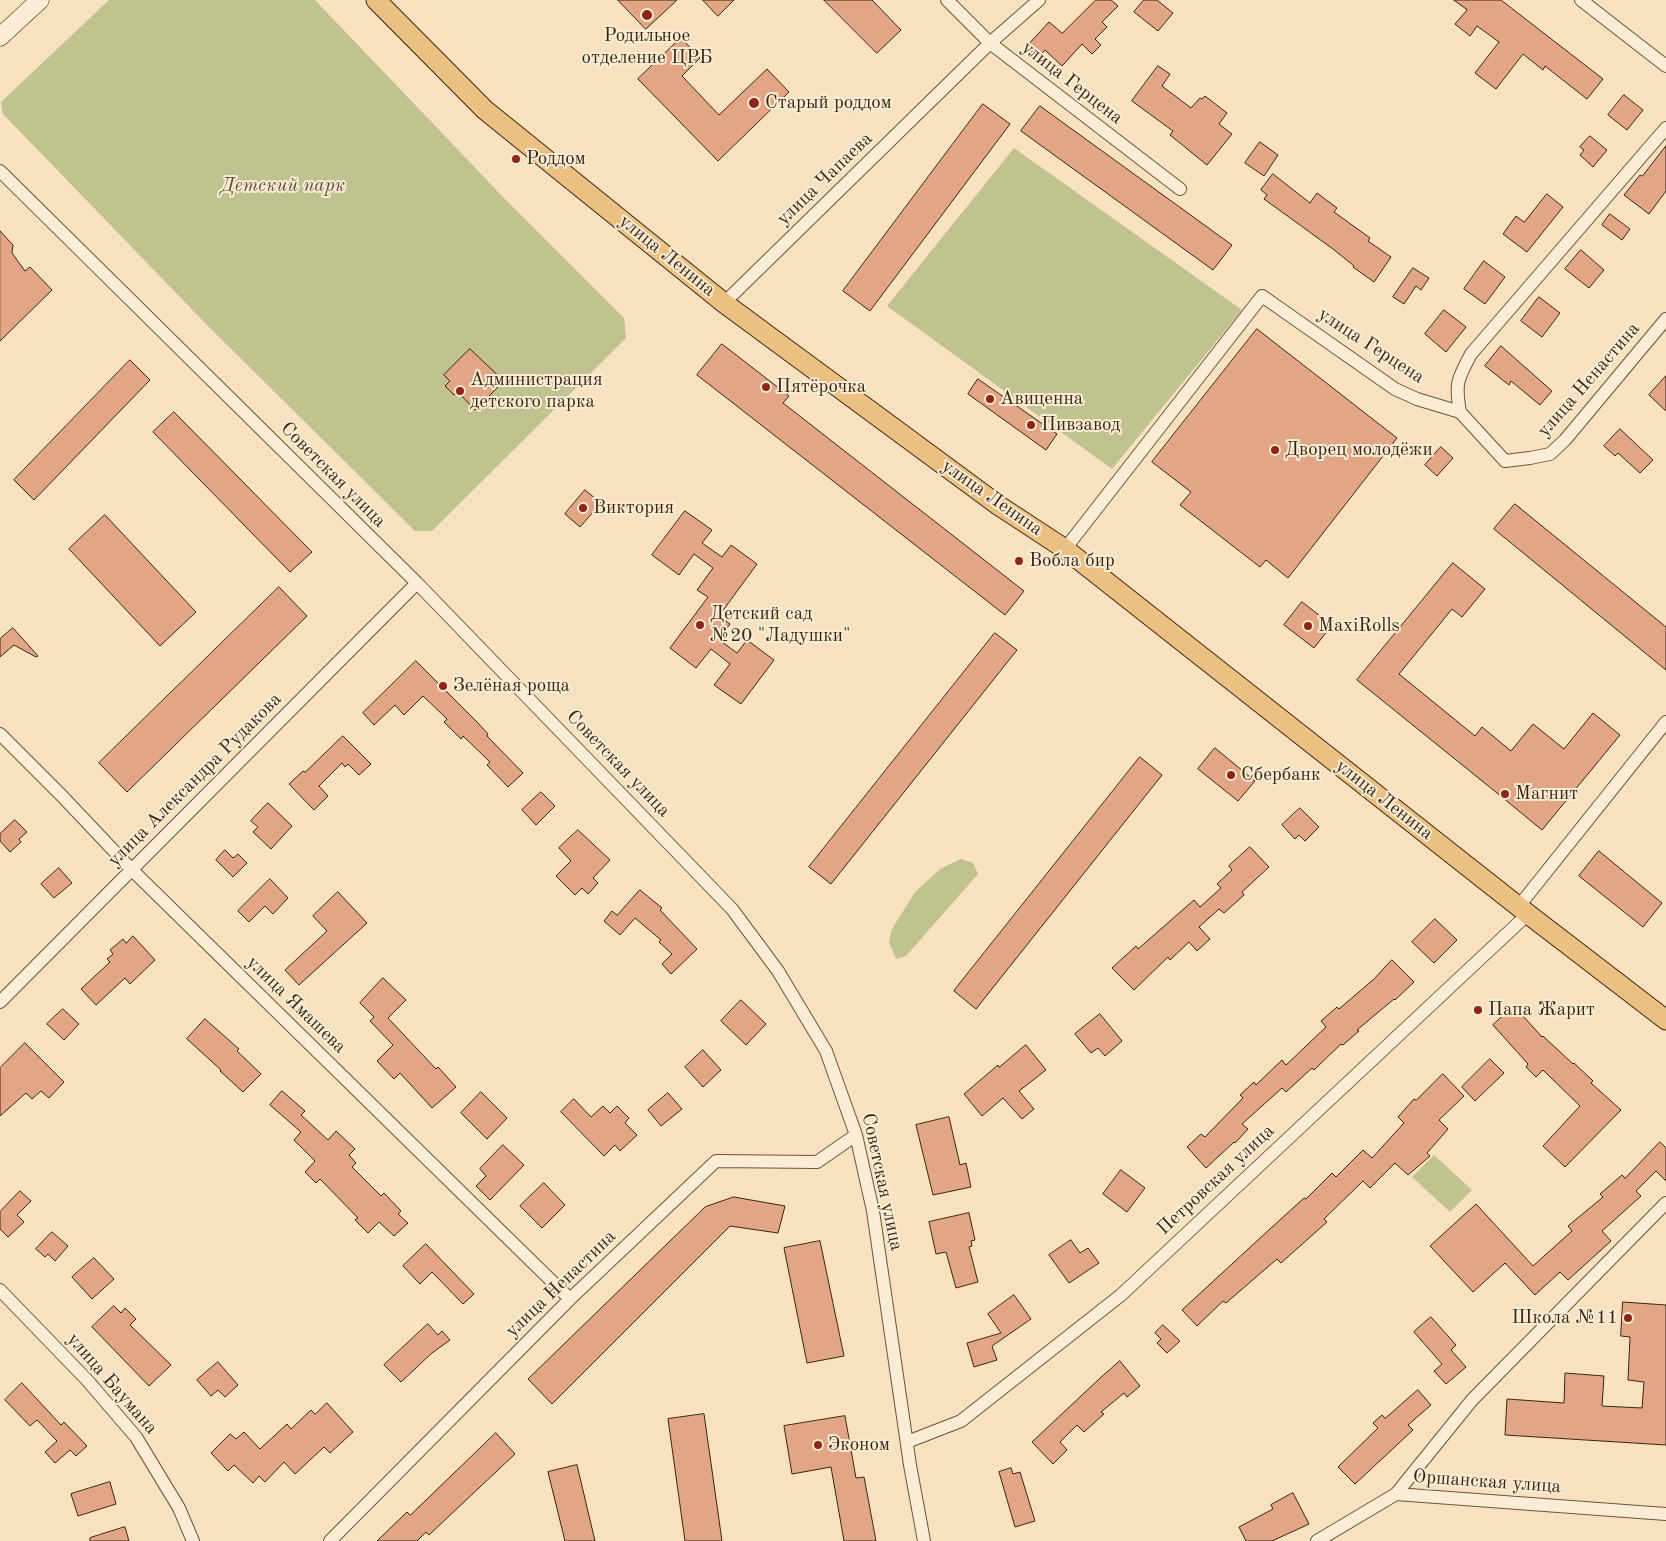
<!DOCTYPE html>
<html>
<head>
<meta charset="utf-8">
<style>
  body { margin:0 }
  canvas { display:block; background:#f8e1bf }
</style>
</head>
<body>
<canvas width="1666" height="1541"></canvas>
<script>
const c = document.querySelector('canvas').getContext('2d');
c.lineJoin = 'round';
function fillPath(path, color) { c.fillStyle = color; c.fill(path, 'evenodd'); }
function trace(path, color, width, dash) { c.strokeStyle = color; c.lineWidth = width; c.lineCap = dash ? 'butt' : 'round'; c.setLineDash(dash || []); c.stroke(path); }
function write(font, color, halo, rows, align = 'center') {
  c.font = font + ' "Old Standard TT",serif'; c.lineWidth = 4; c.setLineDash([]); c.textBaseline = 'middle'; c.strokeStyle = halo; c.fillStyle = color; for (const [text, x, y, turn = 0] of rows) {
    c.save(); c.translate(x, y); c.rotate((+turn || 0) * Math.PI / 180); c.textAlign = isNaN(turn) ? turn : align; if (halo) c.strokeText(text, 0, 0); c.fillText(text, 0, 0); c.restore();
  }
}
fillPath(new Path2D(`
  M109,0H315L504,198L624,318L626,338L432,531H415L207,325L3,114L1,102Z
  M1014,148L1242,310L1112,469L887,306Z
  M961,859L973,863L978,874L906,956L896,959L889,942L892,929L915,892L940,869Z
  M1434,1155L1472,1190L1450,1212L1412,1177Z`), '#c0c290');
const building = new Path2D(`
  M618,0H677L646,29Z
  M703,0H734L718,16Z
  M824,0H872L901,30L877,53Z
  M1096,0H1111L1118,6L1102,22L1107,27L1095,39L1101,45L1092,54L1082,44L1062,66L1045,50L1038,58L1026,47L1049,22L1062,33Z
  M1144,0H1157L1173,13L1158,31L1134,12Z
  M1454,0H1501L1603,79L1587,99L1545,66L1543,70L1523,54L1496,89L1475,73L1499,42L1477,26L1470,36L1455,24L1467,10Z
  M681,38L700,58L682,76L719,115L767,69L789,92L718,161L638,79Z
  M1158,66L1170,74L1162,86L1191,108L1200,98L1202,99L1205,96L1227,113L1219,124L1232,134L1207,165L1170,135L1173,131L1132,101Z
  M1624,95L1643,110L1627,130L1608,115Z
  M983,104L1010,124L870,311L843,291Z
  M1040,106L1232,245L1213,270L1021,131Z
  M1590,136L1607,150L1593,167L1580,155L1584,150L1580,147Z
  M1260,142L1278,155L1264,176L1245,163Z
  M1666,146V191L1649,214L1624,195L1640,175L1642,176Z
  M1273,174L1310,203L1317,193L1337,208L1334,212L1370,238L1368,241L1391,257L1374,282L1353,267L1354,266L1333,249L1264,199L1267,195L1261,190Z
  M1547,194L1563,207L1527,252L1503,234L1516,216L1524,222Z
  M1610,214L1630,229L1622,240L1602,225Z
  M0,231L13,245L12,253L25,271L30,267L52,290L0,341Z
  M1581,250L1604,270L1589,288L1565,269Z
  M1484,261L1505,277L1485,304L1464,289Z
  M1413,268L1429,278L1421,290L1416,286L1404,304L1393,297Z
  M1539,297L1560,313L1542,337L1521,321Z
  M1444,310L1466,327L1446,352L1425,334Z
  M1257,329L1397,438L1288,578L1266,560L1260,567L1180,505L1191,492L1152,462Z
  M722,344L789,396L783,403L1024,591L1005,615L697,375Z
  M1501,346L1552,391L1540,405L1511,381L1509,385L1485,366Z
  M470,349L504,381L475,410L458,392L454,395L445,386L450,381L444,375Z
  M130,360L150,380L34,500L14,480Z
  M1666,376V411L1649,395Z
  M978,379L1057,434L1046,450L968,394Z
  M174,412L312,552L290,572L153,432Z
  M1620,429L1653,460L1640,473L1618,453L1615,456L1604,446Z
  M1441,447L1453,458L1437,476L1425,465Z
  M585,490L601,503L580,527L565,514Z
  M1515,504L1666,627V670L1494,529Z
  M685,511L712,530L702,543L722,557L731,545L757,564L719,616L730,624L718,639L737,653L747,640L774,660L741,704L714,685L730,664L711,649L696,668L670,648L708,597L697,590L713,568L694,554L679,575L652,555Z
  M105,515L196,612L160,646L69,549Z
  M1453,563L1485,589L1462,617L1452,609L1399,674L1475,736L1482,727L1511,751L1533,724L1564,749L1593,713L1620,735L1542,830L1497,793L1357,680Z
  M279,587L307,616L127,792L99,763Z
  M1302,602L1332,625L1314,648L1284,625Z
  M13,628L38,656L36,657L14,645L0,657V639Z
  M995,633L1017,650L831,884L809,867Z
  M416,661L477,722L488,734L487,736L523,773L508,787L487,765L490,762L463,736L461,739L444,722L447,719L423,696L404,715L395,705L374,725L363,713Z
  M343,736L371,764L359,775L348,764L345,767L342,763L319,786L328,796L314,810L289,784L303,771L305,772Z
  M1215,748L1255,781L1238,801L1198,769Z
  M1140,757L1162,775L976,1009L954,991Z
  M541,792L555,806L536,825L522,810Z
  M268,803L292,826L271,849L253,832L258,827L251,821Z
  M1300,808L1319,827L1305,841L1299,835L1295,839L1282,825Z
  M15,820L27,832L19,839L21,842L10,852L0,841V834Z
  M578,830L610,860L593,878L598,883L588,894L582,888L575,895L556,876L571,861L559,848Z
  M1250,847L1269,867L1242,892L1244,895L1224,913L1219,909L1199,927L1210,939L1197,951L1189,942L1170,960L1168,957L1134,990L1112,968L1136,946L1138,949L1194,900L1200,907L1221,888L1217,884L1232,870L1229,866Z
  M225,850L233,858L238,854L247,863L233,877L216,860Z
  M1599,851L1662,903L1643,927L1579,876Z
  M59,868L72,883L54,898L41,884Z
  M270,879L288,898L273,914L265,906L249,922L238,911Z
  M640,890L662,908L660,910L697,949L671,974L662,964L672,954L659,942L661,940L635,918L620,935L604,921L612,911L617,915Z
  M338,892L367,923L299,985L285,970L327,931L313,916Z
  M1435,919L1457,940L1434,963L1412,942Z
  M133,936L155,960L130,984L125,978L96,1005L81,989L110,962L107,959L113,954L110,950L123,939L126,943Z
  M1392,960L1414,982L1395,1000L1394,999L1357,1030L1359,1031L1343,1045L1341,1044L1314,1070L1312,1068L1286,1092L1282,1088L1242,1124L1248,1129L1235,1143L1234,1142L1206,1168L1187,1147L1201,1134L1205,1137L1243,1098L1240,1095L1254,1082L1256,1085L1282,1060L1286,1065L1326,1027L1321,1021L1337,1007L1339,1009L1374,979Z
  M383,978L406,1000L388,1018L436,1069L438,1067L456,1087L432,1108L400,1073L394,1079L377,1061L393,1045L370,1021L374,1017L360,1003Z
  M741,1000L766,1024L746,1045L721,1021Z
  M1514,1006L1542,1037L1543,1036L1573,1064L1574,1063L1593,1081L1591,1083L1621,1110L1565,1167L1543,1146L1580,1106L1543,1070L1536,1077L1526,1067L1528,1064L1493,1025Z
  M63,1009L79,1024L64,1040L47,1024Z
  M1100,1014L1122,1041L1105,1056L1098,1048L1091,1053L1075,1034Z
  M205,1019L239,1049L237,1051L261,1074L243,1092L220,1071L221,1070L187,1039Z
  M25,1043L64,1082L49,1098L41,1091L32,1099L26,1093L0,1116V1068Z
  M1026,1045L1046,1070L1019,1091L1034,1109L1022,1119L1003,1098L982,1116L964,1094L998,1065L999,1067Z
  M703,1050L721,1070L703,1087L685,1067Z
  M1490,1059L1504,1073L1475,1101L1462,1087Z
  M1443,1074L1464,1096L1439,1120L1448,1129L1427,1153L1430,1156L1408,1175L1395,1163L1370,1188L1363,1181L1324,1219L1327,1222L1281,1263L1277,1259L1226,1303L1223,1301L1197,1326L1182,1310L1259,1239L1304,1198L1306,1199L1332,1173L1336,1177L1363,1150L1372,1158L1404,1123L1398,1117L1414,1099L1416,1100Z
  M282,1091L305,1111L301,1115L328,1140L336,1131L355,1149L349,1155L356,1163L352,1167L381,1196L384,1193L401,1211L398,1214L408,1223L394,1236L379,1222L368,1233L355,1220L358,1218L320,1179L316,1183L305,1172L315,1161L294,1140L301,1132L270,1105Z
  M481,1092L507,1118L487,1139L461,1113Z
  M668,1093L682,1109L661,1126L648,1110Z
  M574,1099L591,1117L603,1106L610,1113L617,1106L629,1118L625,1123L637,1135L620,1151L615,1145L604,1156L561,1112Z
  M949,1117L960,1165L966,1163L971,1187L933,1195L916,1125Z
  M1660,1142L1666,1148V1181L1656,1171L1636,1191L1641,1196L1602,1231L1611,1241L1568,1280L1560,1272L1535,1295L1505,1263L1473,1292L1430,1246L1476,1204L1533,1266L1572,1231L1568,1226L1603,1197L1600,1194L1622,1175L1625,1178Z
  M503,1145L524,1165L490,1200L476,1186L486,1176L480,1169Z
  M1121,1170L1145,1188L1127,1212L1103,1194Z
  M544,1183L565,1205L542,1228L520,1206Z
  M20,1191L31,1201L17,1215L24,1222L8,1237L0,1229V1212Z
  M734,1197L785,1206L778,1233L730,1226L552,1404L528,1379L705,1207Z
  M969,1213L975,1240L971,1241L972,1246L969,1247L978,1282L956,1288L946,1252L936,1254L929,1222Z
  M52,1232L68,1246L55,1261L48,1254L45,1257L36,1249Z
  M1071,1240L1080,1253L1088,1248L1099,1263L1069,1283L1049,1255Z
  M820,1241L844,1356L807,1363L784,1248Z
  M426,1244L474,1294L463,1304L432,1272L420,1284L403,1266Z
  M94,1258L114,1279L92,1299L72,1277Z
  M1014,1295L1031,1319L992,1346L997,1360L974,1367L967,1343L1001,1333L988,1314Z
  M1623,1302L1666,1305V1445L1505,1435L1507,1399L1564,1403L1565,1373L1604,1376L1602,1406L1642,1408L1644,1382L1628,1380L1630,1337L1621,1336Z
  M114,1306L121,1313L125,1308L136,1319L130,1325L171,1365L149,1386L92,1327Z
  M1431,1317L1456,1345L1451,1350L1466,1367L1446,1384L1434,1371L1442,1364L1414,1332Z
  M428,1324L438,1335L442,1331L450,1340L432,1353L401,1382L384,1365Z
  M1163,1325L1180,1341L1167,1353L1157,1343L1161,1339L1155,1333Z
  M1120,1361L1140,1386L1127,1397L1124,1393L1101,1412L1104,1414L1084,1432L1077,1425L1060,1442L1067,1450L1053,1464L1032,1442L1098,1380Z
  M218,1362L238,1385L225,1397L218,1390L211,1396L197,1380Z
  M22,1383L61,1425L64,1422L87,1446L76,1456L70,1450L55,1463L45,1452L57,1441L37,1420L30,1426L5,1400Z
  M1418,1390L1431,1405L1408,1425L1413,1430L1355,1484L1338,1467L1378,1428L1373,1423L1382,1415L1385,1418Z
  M327,1403L353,1432L330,1453L324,1447L295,1474L284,1462L265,1482L259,1476L253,1483L234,1465L228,1471L211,1453L230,1434L236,1439L244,1432L260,1449L287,1424L291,1429L311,1410L315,1414Z
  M704,1414L722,1541H685L668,1419Z
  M845,1416L856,1478L864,1477L876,1541H844L831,1467L792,1474L784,1426Z
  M496,1433L515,1454L429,1535L426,1532L417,1541H377L407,1512L410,1515Z
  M577,1465L595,1541H565L548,1472Z
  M1011,1468L1013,1474L1020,1472L1035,1521L1015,1527L999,1472Z
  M110,1482L116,1504L78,1516L71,1494Z
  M1293,1493L1309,1524L1272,1541H1246L1239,1527L1273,1509L1271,1505Z
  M125,1527L129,1541H90V1538Z`);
fillPath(building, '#e2a687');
trace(building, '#3b2511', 1);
const street = new Path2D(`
  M947,0L990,43L1180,189
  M1581,0L1666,66
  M0,171L417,583L732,909L778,971L826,1051L856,1135L873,1211L910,1465L924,1541
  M724,303L990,43L1039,0
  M1460,412C1455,384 1457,380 1471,354L1666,128
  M1065,549L1262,296L1395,389L1417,399L1460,412L1505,461L1530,458L1550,454L1565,440L1666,319
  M0,734L62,796L132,870L570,1299
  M1519,906L1666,722
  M0,1002L417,583
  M0,1290L87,1380L136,1437L179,1508L193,1541
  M907,1442L961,1421L1121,1295L1528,914
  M1396,1494L1472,1400L1666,1203
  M330,1541L570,1299L716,1161L817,1162L856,1135
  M1317,1541L1396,1494L1666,1514`);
const secondary = new Path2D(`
  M0,37L40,0`);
const primary = new Path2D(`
  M376,0L485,110L724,303L998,505L1065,549L1528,914L1666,1020`);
trace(street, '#6a543c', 14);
trace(secondary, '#3b2511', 19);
trace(primary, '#3b2511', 21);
trace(street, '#faecd5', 12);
trace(secondary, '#faecd5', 18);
trace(primary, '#ecc080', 19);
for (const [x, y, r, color] of [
  [647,15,6,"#8f2418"],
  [754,103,6,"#8f2418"],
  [516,159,5,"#8f2418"],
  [766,387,5,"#8f2418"],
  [460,391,5,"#8f2418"],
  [990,399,5,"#8f2418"],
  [1031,425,5,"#8f2418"],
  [1275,450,5,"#8f2418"],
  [583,508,5,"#8f2418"],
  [1019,561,5,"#8f2418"],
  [700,625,5,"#8f2418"],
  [1308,626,5,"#8f2418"],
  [443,686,5,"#8f2418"],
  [1231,775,5,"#8f2418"],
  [1505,794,5,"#8f2418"],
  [1478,1010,5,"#8f2418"],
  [1628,1318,5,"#8f2418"],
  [818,1445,5,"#8f2418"]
]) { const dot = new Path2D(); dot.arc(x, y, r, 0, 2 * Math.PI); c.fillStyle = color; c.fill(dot); trace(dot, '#faecd5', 2); }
write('19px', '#3b2511', '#faecd5', [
  ["Родильное",647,36,"center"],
  ["отделение ЦРБ",647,58,"center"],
  ["Старый роддом",765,103],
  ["Роддом",526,159],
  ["Администрация",470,380],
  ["детского парка",470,402],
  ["Пятёрочка",776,387],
  ["Авиценна",1000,399],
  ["Пивзавод",1041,425],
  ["Дворец молодёжи",1285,450],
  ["Виктория",593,508],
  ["Вобла бир",1029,561],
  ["Детский сад",710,614],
  ["№20 \"Ладушки\"",710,636],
  ["MaxiRolls",1318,626],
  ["Зелёная роща",453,686],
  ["Сбербанк",1241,775],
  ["Магнит",1515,794],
  ["Папа Жарит",1488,1010],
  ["Школа №11",1618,1318,"right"],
  ["Эконом",828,1445]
], 'left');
write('19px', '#3b2511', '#faecd5', [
  ["улица Герцена",1072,83,38],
  ["улица Чапаева",825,179,-44],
  ["улица Ленина",667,256,39],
  ["улица Герцена",1371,346,33],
  ["улица Ненастина",1589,380,-49],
  ["Советская улица",333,475,45],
  ["улица Ленина",992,498,35],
  ["Советская улица",618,764,46],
  ["улица Александра Рудакова",195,780,-45],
  ["улица Ленина",1384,800,38],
  ["улица Ямашева",296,1005,44],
  ["Петровская улица",1216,1180,-43],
  ["Советская улица",882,1182,78],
  ["улица Ненастина",561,1284,-44],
  ["улица Баумана",112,1384,49],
  ["Оршанская улица",1487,1482,4]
]);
write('italic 19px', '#5c4c31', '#faecd5', [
  ["Детский парк",283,186]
]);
</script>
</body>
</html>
